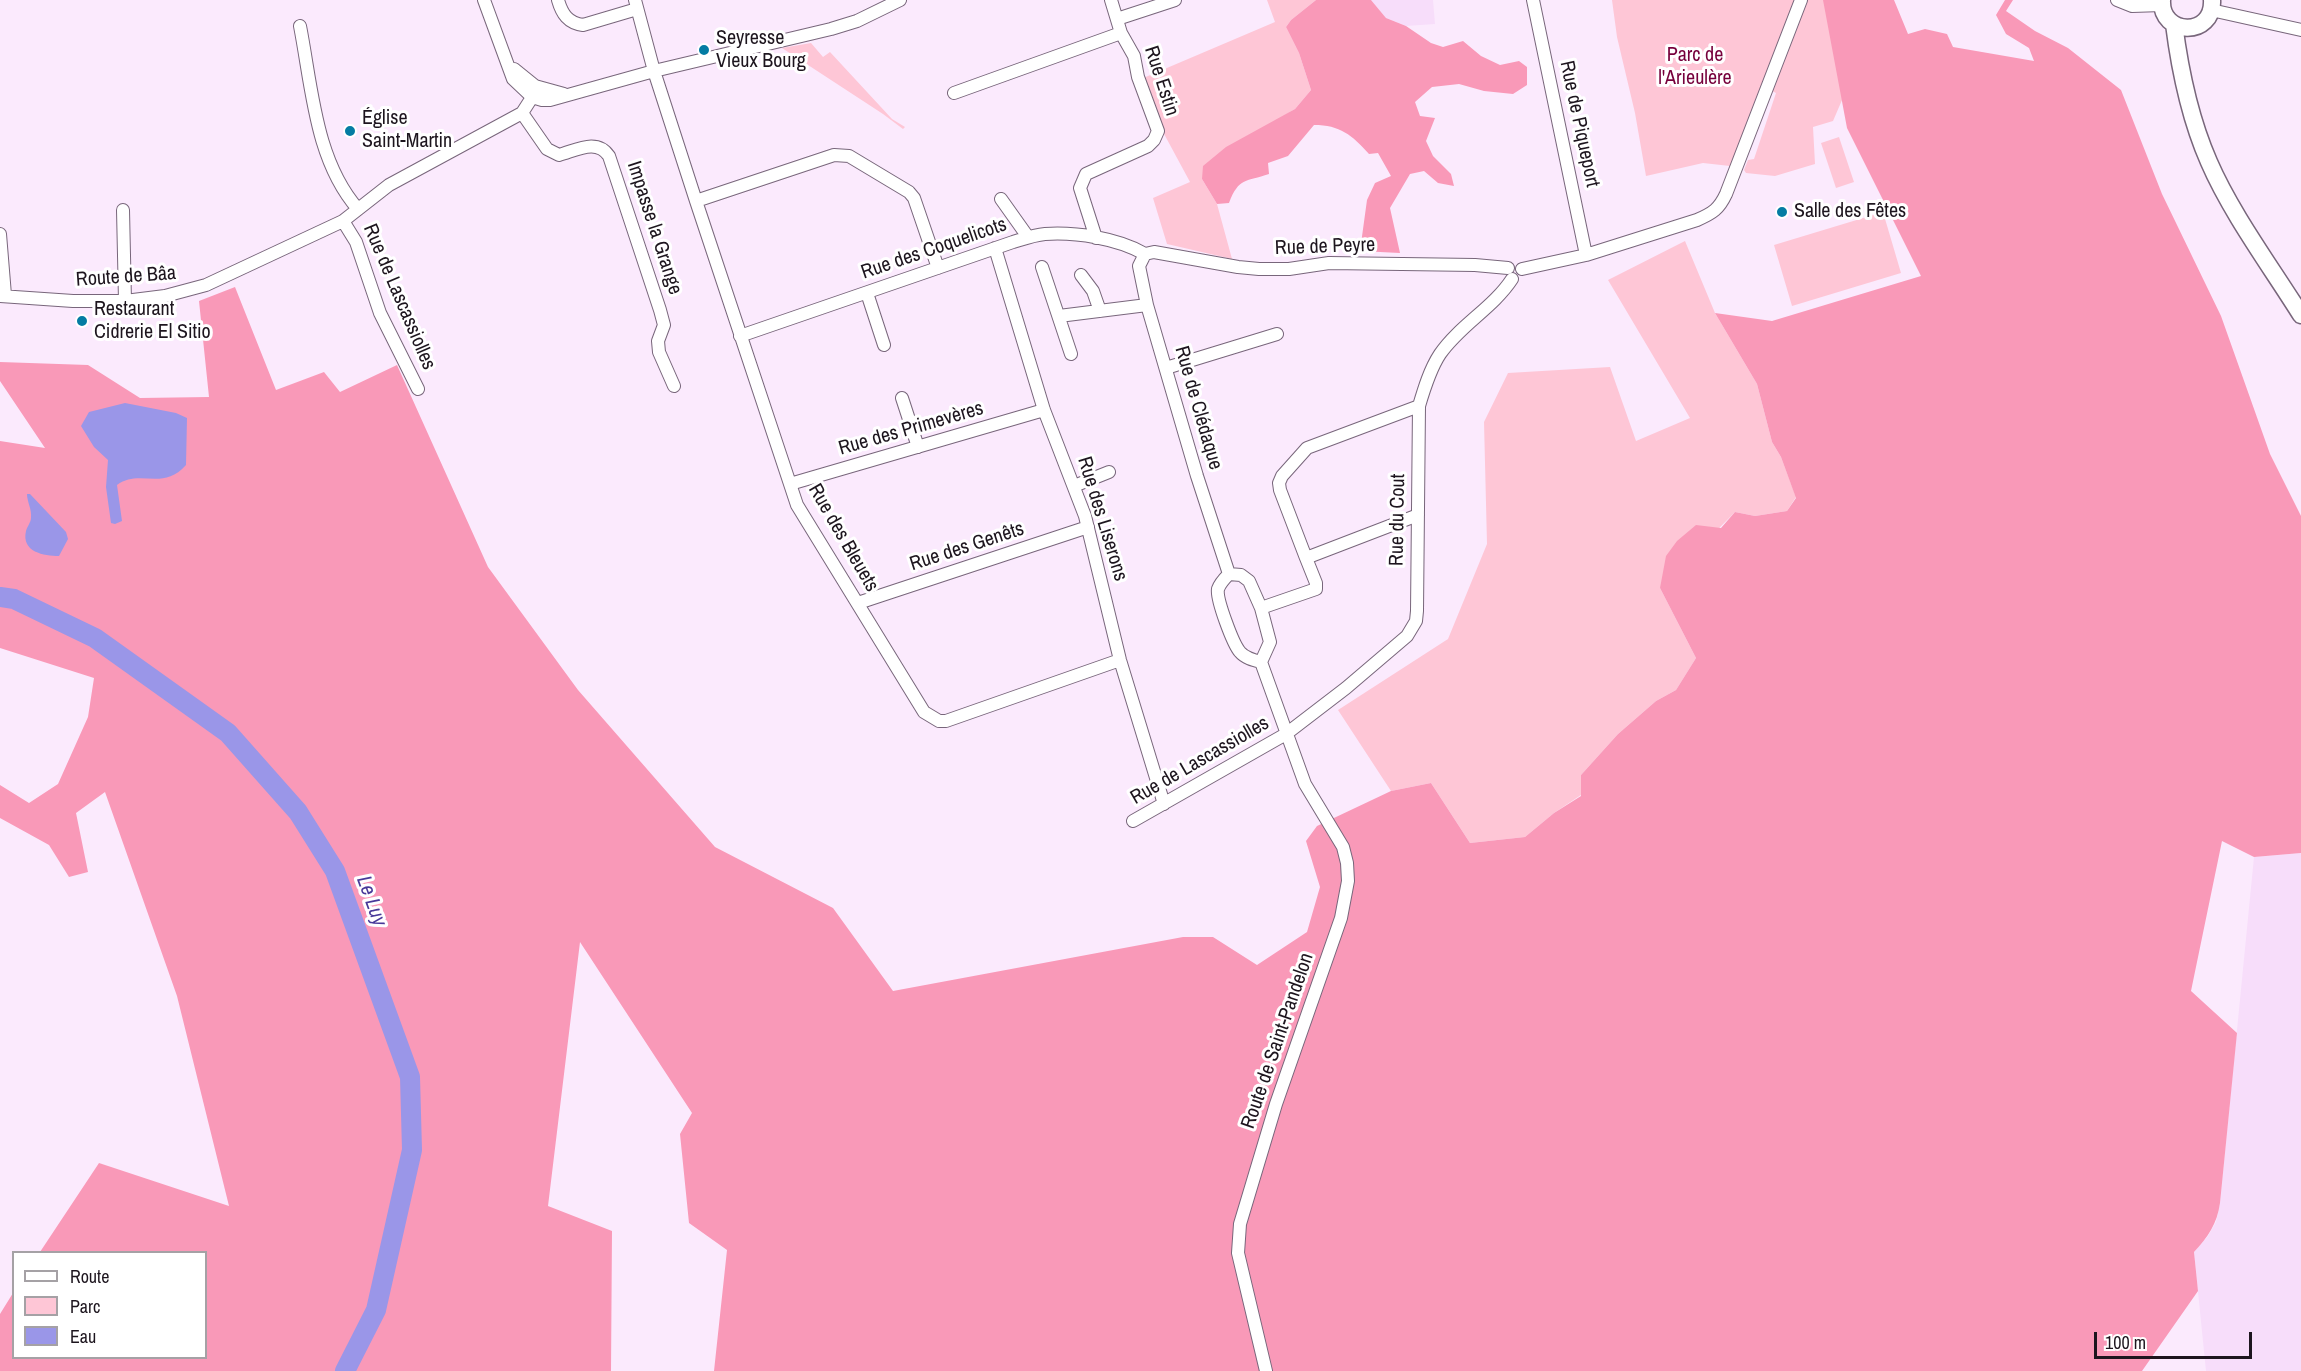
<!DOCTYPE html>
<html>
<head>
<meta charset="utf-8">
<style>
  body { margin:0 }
  #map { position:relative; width:2301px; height:1371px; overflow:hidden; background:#fbeafd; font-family:"Archivo Narrow",sans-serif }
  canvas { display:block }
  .legend { position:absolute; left:12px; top:1251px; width:195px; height:108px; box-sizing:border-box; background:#fff; border:2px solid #a5a1a5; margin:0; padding:8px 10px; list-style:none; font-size:18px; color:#1d151e }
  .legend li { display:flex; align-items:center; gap:12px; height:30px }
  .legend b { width:30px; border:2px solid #a5a1a5 }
  .scale { position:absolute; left:2094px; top:1332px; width:158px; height:27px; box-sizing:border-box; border:3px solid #1d151e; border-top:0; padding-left:8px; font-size:18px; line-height:21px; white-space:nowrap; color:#1d151e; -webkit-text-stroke:4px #fff; paint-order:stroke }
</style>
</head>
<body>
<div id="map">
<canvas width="2301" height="1371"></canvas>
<ul class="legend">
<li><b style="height:8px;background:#fff"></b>Route</li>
<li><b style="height:16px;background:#fec6d6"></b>Parc</li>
<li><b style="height:16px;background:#9a96e8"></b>Eau</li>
</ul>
<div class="scale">100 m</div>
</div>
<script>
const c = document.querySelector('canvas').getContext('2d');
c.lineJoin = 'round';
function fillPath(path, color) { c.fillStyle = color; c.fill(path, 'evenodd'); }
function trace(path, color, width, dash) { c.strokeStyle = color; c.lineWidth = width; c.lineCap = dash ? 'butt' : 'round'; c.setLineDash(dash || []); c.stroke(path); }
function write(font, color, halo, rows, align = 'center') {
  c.font = font + ' "Archivo Narrow",sans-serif'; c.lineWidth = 6; c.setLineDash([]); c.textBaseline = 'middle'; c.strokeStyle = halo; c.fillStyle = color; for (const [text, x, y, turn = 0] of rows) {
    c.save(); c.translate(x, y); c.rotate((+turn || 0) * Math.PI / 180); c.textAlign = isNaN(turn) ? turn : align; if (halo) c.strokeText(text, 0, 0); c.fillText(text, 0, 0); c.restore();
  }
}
fillPath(new Path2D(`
  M1371,0H1433L1435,24L1406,26L1386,18Z
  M2301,853V1371H2206L2194,1252L2208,1236L2216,1222L2220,1203L2254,857Z`), '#f7ddfa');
fillPath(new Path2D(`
  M1267,0H1316L1291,20L1286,27L1299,53L1311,90L1295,109L1264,128L1202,179L1217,204L1232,259L1167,244L1153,198L1190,182L1163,132L1141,79L1275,22Z
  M1612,0H1795L1730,166L1703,163L1646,176L1635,113L1617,37Z
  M1807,0H1874L1873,28L1833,121L1813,127L1815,164L1775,176L1746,173L1744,170L1748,160L1754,159L1776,93L1772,91Z
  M811,43L823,57L830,52L892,119L905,127L903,129L883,114L782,48Z
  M1839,137L1854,182L1836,188L1821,143Z
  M1883,212L1901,273L1792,306L1774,245Z
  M1685,241L1715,313L1757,384L1772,442L1781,457L1796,497L1787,511L1755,516L1735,512L1660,588L1696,658L1676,690L1656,701L1618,734L1581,775V795L1554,813L1525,837L1470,843L1431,783L1391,791L1338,710L1448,639L1487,544L1484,422L1508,373L1610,367L1636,441L1690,418L1608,280Z`), '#fec6d6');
fillPath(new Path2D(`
  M1316,0H1371L1386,18L1406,26L1431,43L1443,47L1463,41L1481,56L1500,65L1519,61L1527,67V85L1513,94L1484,91L1459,84L1432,87L1415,102L1420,116L1435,118L1426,141L1433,156L1451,174L1454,186L1438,183L1424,171L1410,174L1390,208L1400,253L1360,251L1367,200L1375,183L1391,176L1378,153L1369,154C1352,135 1340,125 1314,125L1288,156L1268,163L1269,174C1246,182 1239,177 1229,203L1217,204L1202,179L1203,166L1226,147L1295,109L1311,90L1299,53L1286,27L1291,20Z
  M1823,0H1894L1908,34L1925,29L1947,34L1953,47L2034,61L2029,48L2006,34L1996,15L2005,0H2013L2006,11L2035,31L2068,48L2121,90L2162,194L2221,316L2270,454L2301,516V853L2254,857L2222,841L2191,991L2237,1033L2220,1203C2217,1224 2208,1237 2194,1252L2198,1291L2142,1371H714L727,1250L689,1223L680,1134L692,1113L580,942L548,1206L612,1231L611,1371H0V1314L13,1293L14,1358H206V1252H40L99,1163L229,1206L177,996L105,792L76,813L88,872L69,877L49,845L0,818V785L29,803L58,784L88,717L94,678L0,648V441L45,448L0,381V362L88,365L140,398L209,397L199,301L235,287L276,390L324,372L340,392L397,365L488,567L578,690L715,847L833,908L893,991L1183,937H1213L1257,965L1307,932L1320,887L1306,841L1317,826L1391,791L1431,783L1470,843L1525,837L1554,813L1581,796V775L1618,734L1656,701L1676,690L1696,658L1660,588L1666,556L1677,541L1696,525L1721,528L1735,512L1755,516L1787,511L1796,498L1781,457L1772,442L1757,384L1715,313L1772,321L1921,276L1847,128Z`), '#f999b8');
fillPath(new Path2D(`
  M125,403L176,413L187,418L186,465C162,492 140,468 117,485L122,521L115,524L111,523L106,487L108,460L94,447L81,426L89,412Z
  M27,494H30L66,532L68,539L59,556C44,556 21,552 26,531C27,527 31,522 31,518C32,509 27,502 27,494Z`), '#9a96e8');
trace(new Path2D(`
  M0,597L14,599L95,638L228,733L298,812L335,871L410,1077L412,1150L376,1310L345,1371`), '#9a96e8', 20);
const minor = new Path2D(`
  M484,0L513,79L532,97L542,100H550L654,71L831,29L857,21L900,0
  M558,0C562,14 568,23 583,25L637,9
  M635,0L654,71L696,201L797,505L924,712L939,721H946L1120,660
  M1533,0L1586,255
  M2117,0L2132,6L2162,5
  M2211,10L2301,30
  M1117,19L1175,0
  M300,26C312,87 315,160 358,209
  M514,69L535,86L564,94
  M954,93L1121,33
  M522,113L547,149L559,155C577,150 597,138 609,156L660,310L664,325L658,341L659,352L674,386
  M1001,199L1028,237
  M696,201L834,155L849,156L909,192L914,198L938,268
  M123,210L125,301
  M343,221L356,242L380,313L418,389
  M0,234L5,295
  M1096,238L1080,188L1086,174L1148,146L1154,140L1158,131L1138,77L1134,56L1121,33L1111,0
  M995,248L1044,410L1085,516L1120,660L1164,804
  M1145,254L1139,266L1147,305L1197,476L1229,574C1225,578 1220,583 1218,589C1216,599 1233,644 1240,652C1245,658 1253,660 1261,662L1305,784L1343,847L1347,863L1348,881L1341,918L1276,1104L1240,1224L1238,1253L1266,1371
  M1145,254L1154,252L1238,267L1259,269H1289L1329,263L1475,265L1508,268
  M1042,267L1071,354
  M1522,269L1586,255L1697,220C1713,213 1719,209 1726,194L1801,0
  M1081,275L1093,291L1100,311
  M867,293L884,345
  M0,296L73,301H125L165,296L206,285L343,221L389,185L522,113L531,99L535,86
  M1059,316L1147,305
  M740,336L1013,242C1023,239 1034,235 1045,234C1076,232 1117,238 1145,254
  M1166,368L1277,334
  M902,398L918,447
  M790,484L1044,410
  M1074,486L1109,472
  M1306,558L1280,490L1279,483L1282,476L1307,448L1419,406
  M1229,574L1241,575L1249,581L1261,608L1270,642L1261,662
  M858,603L1088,527
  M1261,608L1316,589V583L1306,558L1418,515
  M1133,821L1286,734L1346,688L1407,636L1416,621L1417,611L1419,406C1424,389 1430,369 1440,354C1460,325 1493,308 1512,279`);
const major = new Path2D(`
  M2162,0C2160,36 2214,38 2212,0
  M2174,24C2180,71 2190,119 2209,162C2231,213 2271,267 2301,315`);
trace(minor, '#78667b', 14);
trace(major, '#78667b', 19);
trace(minor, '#fff', 12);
trace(major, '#fff', 16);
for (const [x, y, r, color] of [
  [704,50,6,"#047ca3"],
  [350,131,6,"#047ca3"],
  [1782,212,6,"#047ca3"],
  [82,321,6,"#047ca3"]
]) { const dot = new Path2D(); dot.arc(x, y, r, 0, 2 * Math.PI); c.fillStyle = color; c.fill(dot); trace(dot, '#fff', 2); }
write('20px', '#1d151e', '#fff', [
  ["Seyresse",716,39],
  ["Vieux Bourg",716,62],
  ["Église",362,119],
  ["Saint-Martin",362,142],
  ["Salle des Fêtes",1794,212],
  ["Restaurant",94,310],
  ["Cidrerie El Sitio",94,333]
], 'left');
write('20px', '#76003c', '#fff', [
  ["Parc de",1695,56],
  ["l'Arieulère",1695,79]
]);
write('20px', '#1d151e', '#fff', [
  ["Rue Estin",1161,81,72],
  ["Rue de Piqueport",1579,124,78],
  ["Impasse la Grange",654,228,72],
  ["Rue de Peyre",1325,247,-2],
  ["Rue des Coquelicots",934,249,-19],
  ["Route de Bâa",126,277,-4],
  ["Rue de Lascassiolles",399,297,67],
  ["Rue de Clédaque",1198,408,74],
  ["Rue des Primevères",911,429,-16],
  ["Rue des Liserons",1102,519,73],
  ["Rue du Cout",1398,520,-89],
  ["Rue des Bleuets",843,538,60],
  ["Rue des Genêts",967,547,-18],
  ["Rue de Lascassiolles",1200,761,-30],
  ["Route de Saint-Pandelon",1278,1041,-71]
]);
write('italic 21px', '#483999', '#fff', [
  ["Le Luy",371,901,70]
]);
</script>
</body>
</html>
